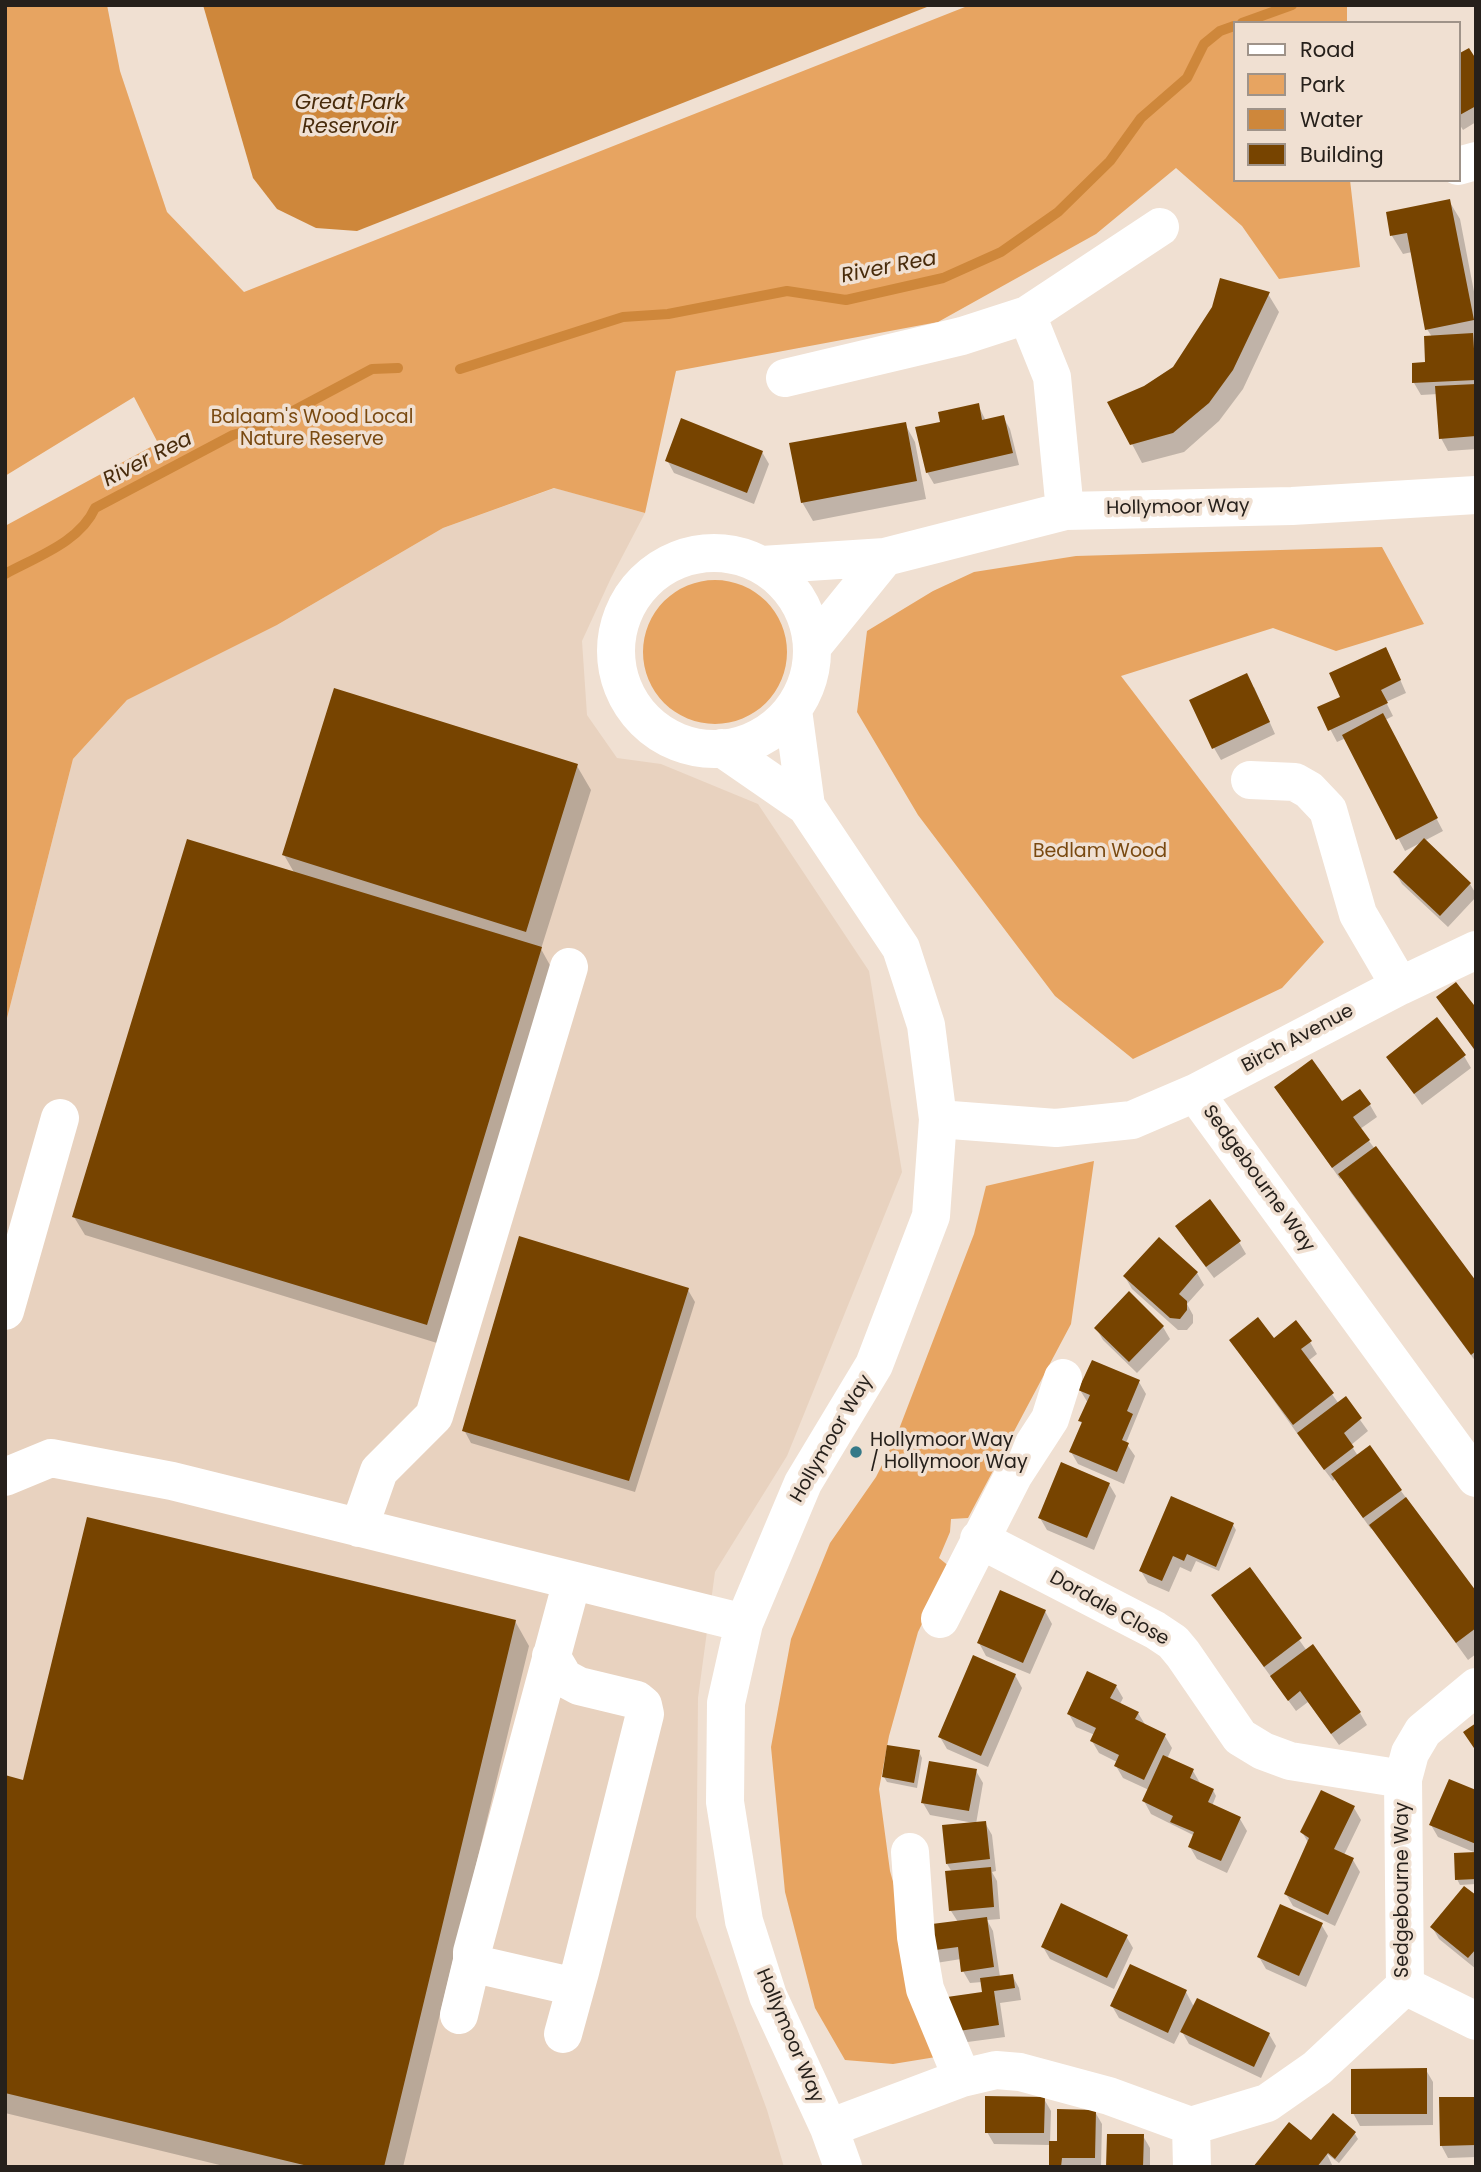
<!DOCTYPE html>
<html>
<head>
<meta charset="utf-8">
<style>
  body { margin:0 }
  #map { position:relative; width:1481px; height:2172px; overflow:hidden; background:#f0e0d2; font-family:Poppins,sans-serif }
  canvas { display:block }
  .frame { position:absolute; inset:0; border:7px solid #26201b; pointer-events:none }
  .legend { position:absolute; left:1233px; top:21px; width:228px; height:161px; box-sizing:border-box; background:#f0e0d2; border:2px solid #9f9389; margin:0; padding:9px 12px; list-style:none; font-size:21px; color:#26201b }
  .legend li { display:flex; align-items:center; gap:14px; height:35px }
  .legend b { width:35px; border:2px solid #9f9389 }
</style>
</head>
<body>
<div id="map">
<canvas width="1481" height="2172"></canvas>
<div class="frame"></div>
<ul class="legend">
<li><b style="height:9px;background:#fff"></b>Road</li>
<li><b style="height:19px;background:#e7a461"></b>Park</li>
<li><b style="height:19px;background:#ce873b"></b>Water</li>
<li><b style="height:19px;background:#740"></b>Building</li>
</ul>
</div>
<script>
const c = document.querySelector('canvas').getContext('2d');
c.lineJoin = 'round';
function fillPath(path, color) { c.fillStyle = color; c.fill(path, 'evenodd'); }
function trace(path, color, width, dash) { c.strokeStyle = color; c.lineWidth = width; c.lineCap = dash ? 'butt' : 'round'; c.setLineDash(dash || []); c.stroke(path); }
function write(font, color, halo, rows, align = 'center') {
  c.font = font + ' Poppins,sans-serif'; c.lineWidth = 7; c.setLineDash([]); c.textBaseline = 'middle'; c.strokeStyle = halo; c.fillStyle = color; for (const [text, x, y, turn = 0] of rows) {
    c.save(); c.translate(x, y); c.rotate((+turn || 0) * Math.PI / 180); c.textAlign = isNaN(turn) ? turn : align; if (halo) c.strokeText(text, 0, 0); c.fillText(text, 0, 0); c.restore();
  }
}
fillPath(new Path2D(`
  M555,488L645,513L611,578L582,641L587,715L617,758L661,764L758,804L869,971L902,1172L787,1456L715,1572L698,1698L696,1917L767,2110L784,2167H5V1026L73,759L127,700L277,625L443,528Z`), '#e8d2bf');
fillPath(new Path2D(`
  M5,5H107L120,71L167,212L244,292L970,5H1347V23H1234V180H1350L1360,267L1279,279L1242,226L1176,168L1096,234L938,322L676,371L645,513L554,488L443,528L277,625L127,700L73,759L5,1026V526L158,443L134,397L5,476Z
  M1382,547L1424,624L1336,651L1273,628L1121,676L1324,942L1282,988L1133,1059L1055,996L918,815L857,712L867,631L933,591L974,572L1076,556Z
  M643 652a72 72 0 1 1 144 0a72 72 0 1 1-144 0Z
  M1094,1161L1071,1324L968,1518L951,1519L950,1532L939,1558L950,1567L918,1632L889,1736L879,1789L890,1871L942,2056L893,2064L845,2060L815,2008L785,1892L771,1747L791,1639L830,1543L876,1477L896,1437L974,1234L986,1186Z`), '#e7a461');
fillPath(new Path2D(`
  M203,5H932L357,231L316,228L277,209L253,178Z`), '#ce873b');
fillPath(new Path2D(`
  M1458,56L1476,63V122L1463,130L1458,122Z
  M1449,201L1460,219L1476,302V449L1448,451L1441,438L1438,394L1421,395L1414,383L1427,364L1432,337L1427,329L1412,252L1403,254L1392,236L1388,213Z
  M1268,294L1279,312L1243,389L1219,421L1184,452L1142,463L1132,444L1145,387L1174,368Z
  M978,405L986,421L1003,417L1010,429L1019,465L934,484L927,472L942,423Z
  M905,424L915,442L926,499L813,521L802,502Z
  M762,452L769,464L754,504L674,473L667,460Z
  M1392,661L1406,693L1386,702L1393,716L1385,720L1443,831L1424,841L1470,884L1476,894V897L1448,927L1402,884L1395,872L1422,842L1405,851L1346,738L1337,742L1319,708L1342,697Z
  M1254,687L1275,734L1221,760L1214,748Z
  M577,766L591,790L541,949L551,967L437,1343L85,1235L74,1217L295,874L284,855Z
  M1438,998L1474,1008L1476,1006V1052Z
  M1464,1056L1471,1068L1422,1105L1388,1057Z
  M1276,1087L1342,1104L1359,1091L1370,1105L1377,1117L1360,1129L1476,1284V1362L1351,1193L1342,1177L1340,1179Z
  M1184,1238L1239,1242L1246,1254L1214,1278Z
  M1159,1239L1197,1273L1204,1285L1187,1304L1193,1315V1323L1187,1330H1178L1132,1289L1125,1277Z
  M688,1290L695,1302L635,1492L471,1443L464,1430Z
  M1163,1327L1170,1339L1137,1373L1103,1340L1096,1328Z
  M1231,1340L1310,1342L1317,1354L1308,1361L1339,1404L1345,1399L1368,1431L1351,1445L1358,1456L1401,1491L1476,1593V1654L1468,1660L1373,1528L1371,1529L1335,1479L1333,1481L1306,1446Z
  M1139,1382L1146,1394L1126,1443L1135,1456L1124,1484L1078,1464L1071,1452L1083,1425L1080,1421L1088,1403L1080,1390Z
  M1109,1484L1116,1496L1094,1550L1047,1530L1040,1518Z
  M1233,1525L1236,1530L1219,1571L1196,1561L1191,1572L1180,1567L1169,1592L1148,1583L1141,1571Z
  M1249,1569L1307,1651L1360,1713L1367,1725L1339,1745L1308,1702L1296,1711L1220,1607Z
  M1045,1611L1052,1624L1030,1674L986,1656L979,1643Z
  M515,1621L529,1646L403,2167H228L5,2113V1777L24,1782Z
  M1015,1675L1022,1688L988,1767L947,1749L940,1737Z
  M1116,1686L1123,1698L1120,1704L1138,1713L1146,1726L1165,1736L1172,1748L1167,1759L1193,1771L1200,1783L1213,1790L1216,1796L1212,1806L1240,1819L1247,1831L1227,1873L1197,1859L1190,1847L1195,1836L1151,1814L1144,1801L1149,1790L1123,1778L1116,1766L1117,1762L1099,1753L1092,1741L1095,1735L1076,1727L1069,1714Z
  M919,1752L922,1758L917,1788L887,1782L884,1777Z
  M976,1771L983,1783L976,1824L985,1823L992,1835L996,1871L992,1872L997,1881L1000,1919L987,1920L993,1931L1000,1977L1012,1975L1019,1988L1021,2000L1000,2003L1005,2037L960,2043L953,2031L984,1994L982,1982L970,1983L963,1971L961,1959L936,1963L929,1951L958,1922L951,1911L952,1872L947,1864L974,1823L930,1815L923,1803Z
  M1476,1792V1853L1438,1837L1431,1825Z
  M1354,1808L1361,1820L1344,1855L1353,1860L1360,1872L1335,1926L1293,1906L1286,1894L1309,1844L1302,1832Z
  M1476,1854V1884L1460,1885L1457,1879Z
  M1476,1898V1969L1439,1939L1432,1927Z
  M1321,1924L1328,1936L1306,1987L1266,1969L1259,1957Z
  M1126,1936L1133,1948L1114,1989L1050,1959L1043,1947Z
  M1186,1992L1194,2007L1269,2034L1276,2046L1261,2078L1189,2044L1181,2030L1174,2044L1119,2018L1112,2006Z
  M1426,2070L1433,2082V2125L1360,2126L1353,2113Z
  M1044,2099L1051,2111L1050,2143H1058L1095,2112L1102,2124L1101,2167H1050V2145L994,2144L987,2132Z
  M1476,2099V2157L1448,2158L1441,2145Z
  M1355,2134L1358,2139L1339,2163L1327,2154L1333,2167H1255L1312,2142Z
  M1143,2136L1150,2148V2167H1108Z`), '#0003');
trace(new Path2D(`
  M1242,23L1292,5
  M460,369L623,317L668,314L787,291L846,300L943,278L1001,252L1058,212L1110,161L1141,118L1187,78L1204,44L1220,31L1234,26
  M5,574C36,557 80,542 95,508L233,435L265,426L372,369L398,368`), '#ce873b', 10);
fillPath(new Path2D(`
  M1469,48L1476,59V106L1458,116V54Z
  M1450,199L1474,320L1425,330L1407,233L1390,236L1386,212Z
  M1220,278L1270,292L1233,370L1209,403L1173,433L1130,445L1107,402L1144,386L1173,367L1212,307Z
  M1473,333L1476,380L1412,383V363L1425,362L1424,336Z
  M1476,384V436L1439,439L1435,386Z
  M979,403L982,420L1004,415L1013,453L926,473L915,427L940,422L938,412Z
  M681,418L763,451L747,493L665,461Z
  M906,422L917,481L801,503L789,443Z
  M1386,647L1401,680L1381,690L1388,703L1328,731L1317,707L1340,697L1329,673Z
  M1247,673L1270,722L1212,749L1189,700Z
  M334,688L578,764L526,932L282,855Z
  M1383,713L1438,818L1396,840L1342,735Z
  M1424,838L1471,883L1440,916L1393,872Z
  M187,839L542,947L427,1325L72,1217Z
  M1456,982L1474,1005L1476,1004L1474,1049L1436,997Z
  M1437,1017L1466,1055L1414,1094L1386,1057Z
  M1312,1059L1342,1101L1360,1089L1371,1104L1353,1117L1370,1140L1332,1168L1274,1087Z
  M1376,1146L1476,1281V1351L1471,1355L1338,1174Z
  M1210,1199L1241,1241L1206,1267L1175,1226Z
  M519,1236L689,1288L629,1481L462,1431Z
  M1159,1237L1198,1272L1179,1294L1187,1301V1310L1180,1319L1170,1318L1123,1276Z
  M1129,1291L1164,1326L1129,1362L1094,1328Z
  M1258,1317L1274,1338L1296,1320L1312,1341L1301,1349L1334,1393L1293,1425L1229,1340Z
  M1092,1360L1140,1380L1127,1411L1133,1414L1122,1440L1129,1443L1117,1472L1069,1452L1082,1422L1078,1421L1090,1395L1078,1390Z
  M1346,1396L1362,1418L1344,1433L1354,1447L1324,1470L1297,1433Z
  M1370,1445L1402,1490L1363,1518L1331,1474Z
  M1061,1462L1110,1483L1087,1538L1038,1518Z
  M1171,1496L1234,1523L1216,1567L1187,1554L1184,1561L1173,1556L1162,1581L1139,1571Z
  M1406,1497L1476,1591V1628L1456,1643L1369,1525Z
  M87,1517L516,1620L384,2167H312L5,2093V1775L23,1780Z
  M1250,1567L1302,1638L1264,1667L1211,1595Z
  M1000,1590L1046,1610L1023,1663L977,1643Z
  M1313,1644L1361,1712L1331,1734L1300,1691L1288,1701L1270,1676Z
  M973,1655L1016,1674L981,1756L938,1737Z
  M1087,1671L1117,1685L1110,1698L1139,1712L1135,1719L1166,1734L1144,1780L1114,1766L1119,1755L1090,1741L1096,1728L1067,1714Z
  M1476,1723V1751L1463,1732Z
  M887,1745L920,1750L914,1783L882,1777Z
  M1163,1755L1194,1769L1190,1778L1214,1789L1208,1802L1241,1817L1221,1861L1188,1847L1194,1832L1170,1822L1173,1816L1142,1801Z
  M929,1761L977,1769L969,1811L921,1803Z
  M1449,1779L1476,1790V1844L1429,1825Z
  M1321,1790L1355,1806L1334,1849L1354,1858L1328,1915L1284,1894L1309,1838L1300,1832Z
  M986,1821L990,1859L946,1864L942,1825Z
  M1476,1852V1879L1455,1880L1454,1853Z
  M991,1867L994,1907L949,1911L945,1871Z
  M1464,1886L1476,1895V1949L1468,1958L1430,1927Z
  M1061,1903L1128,1935L1107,1978L1041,1947Z
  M1280,1904L1323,1923L1299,1976L1257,1957Z
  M987,1917L994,1967L961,1972L958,1947L928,1951L924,1925Z
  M1130,1964L1187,1990L1168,2033L1110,2006Z
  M1013,1974L1015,1988L994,1991L999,2025L952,2032L947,1997L982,1992L980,1978Z
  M1197,1998L1270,2033L1254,2067L1180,2032Z
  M1427,2068V2114H1351V2069Z
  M985,2096L1045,2097L1044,2133H985Z
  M1439,2097H1476V2145L1440,2146Z
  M1057,2109L1096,2110L1095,2158H1062L1061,2167H1049V2141H1057Z
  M1333,2113L1356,2132L1335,2159L1328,2153L1317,2167H1253L1289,2122L1311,2140Z
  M1107,2134H1144L1143,2167H1106Z`), '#740');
trace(new Path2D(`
  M1458,166L1476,161
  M1027,315L1052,377L1065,511
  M785,378L962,336L1027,315L1160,227
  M616 651a98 98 0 1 1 196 0a98 98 0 1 1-196 0Z
  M762,565L885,557L1065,511L1292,506L1476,495
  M812,647L885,557
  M793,710L806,806
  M722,748L806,806L901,948L926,1025L938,1119L931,1216L874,1365L803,1483L744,1623L726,1703L725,1802L744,1921L768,1996L829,2128L843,2167
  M1400,986L1476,950
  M1195,1093L1400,986L1358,914L1328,810L1309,790L1295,782L1250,780
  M938,1119L1056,1128L1132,1120L1195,1093L1476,1478
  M5,1311L60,1118
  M5,1477L51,1458L172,1481L744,1623
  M359,1528L379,1471L434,1416L569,967
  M979,1539L1155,1630L1173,1642L1183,1654L1240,1737L1263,1751L1290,1761L1403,1779
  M940,1619L1013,1476L1050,1419L1063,1378
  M551,1656L564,1678L579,1686L637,1700L643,1705L645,1714L580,1972L577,1983L571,1986L475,1964L472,1961V1952L572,1581
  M910,1852L916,1937L925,1989L962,2078
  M1405,1986L1476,2021
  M459,2015L472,1961
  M563,2034L577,1983
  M1191,2126L1192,2167
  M829,2128L962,2078L996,2070L1020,2072L1109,2096L1191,2126L1267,2103L1317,2068L1405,1986L1403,1779L1410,1753L1423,1731L1476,1687`), '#fff', 38);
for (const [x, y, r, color] of [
  [856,1452,7,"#357988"]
]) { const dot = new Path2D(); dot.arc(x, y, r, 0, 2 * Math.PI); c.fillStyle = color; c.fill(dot); trace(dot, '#f0e0d2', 2.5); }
write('19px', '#794910', '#f0e0d2', [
  ["Balaam's Wood Local",312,418],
  ["Nature Reserve",312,440],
  ["Bedlam Wood",1100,852]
]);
write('19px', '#26201b', '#f0e0d2', [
  ["Hollymoor Way",1178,508,-1],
  ["Birch Avenue",1298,1039,-28],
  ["Sedgebourne Way",1258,1179,54],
  ["Hollymoor Way",832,1439,-60],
  ["Dordale Close",1109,1609,29],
  ["Sedgebourne Way",1403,1890,-90],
  ["Hollymoor Way",789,2036,67]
]);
write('19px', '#26201b', '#f0e0d2', [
  ["Hollymoor Way",870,1441],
  ["/ Hollymoor Way",870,1463]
], 'left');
write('italic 21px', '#482b0b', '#f0e0d2', [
  ["Great Park",350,104],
  ["Reservoir",350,128],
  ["River Rea",889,268,-11],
  ["River Rea",148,460,-27]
]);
</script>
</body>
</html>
